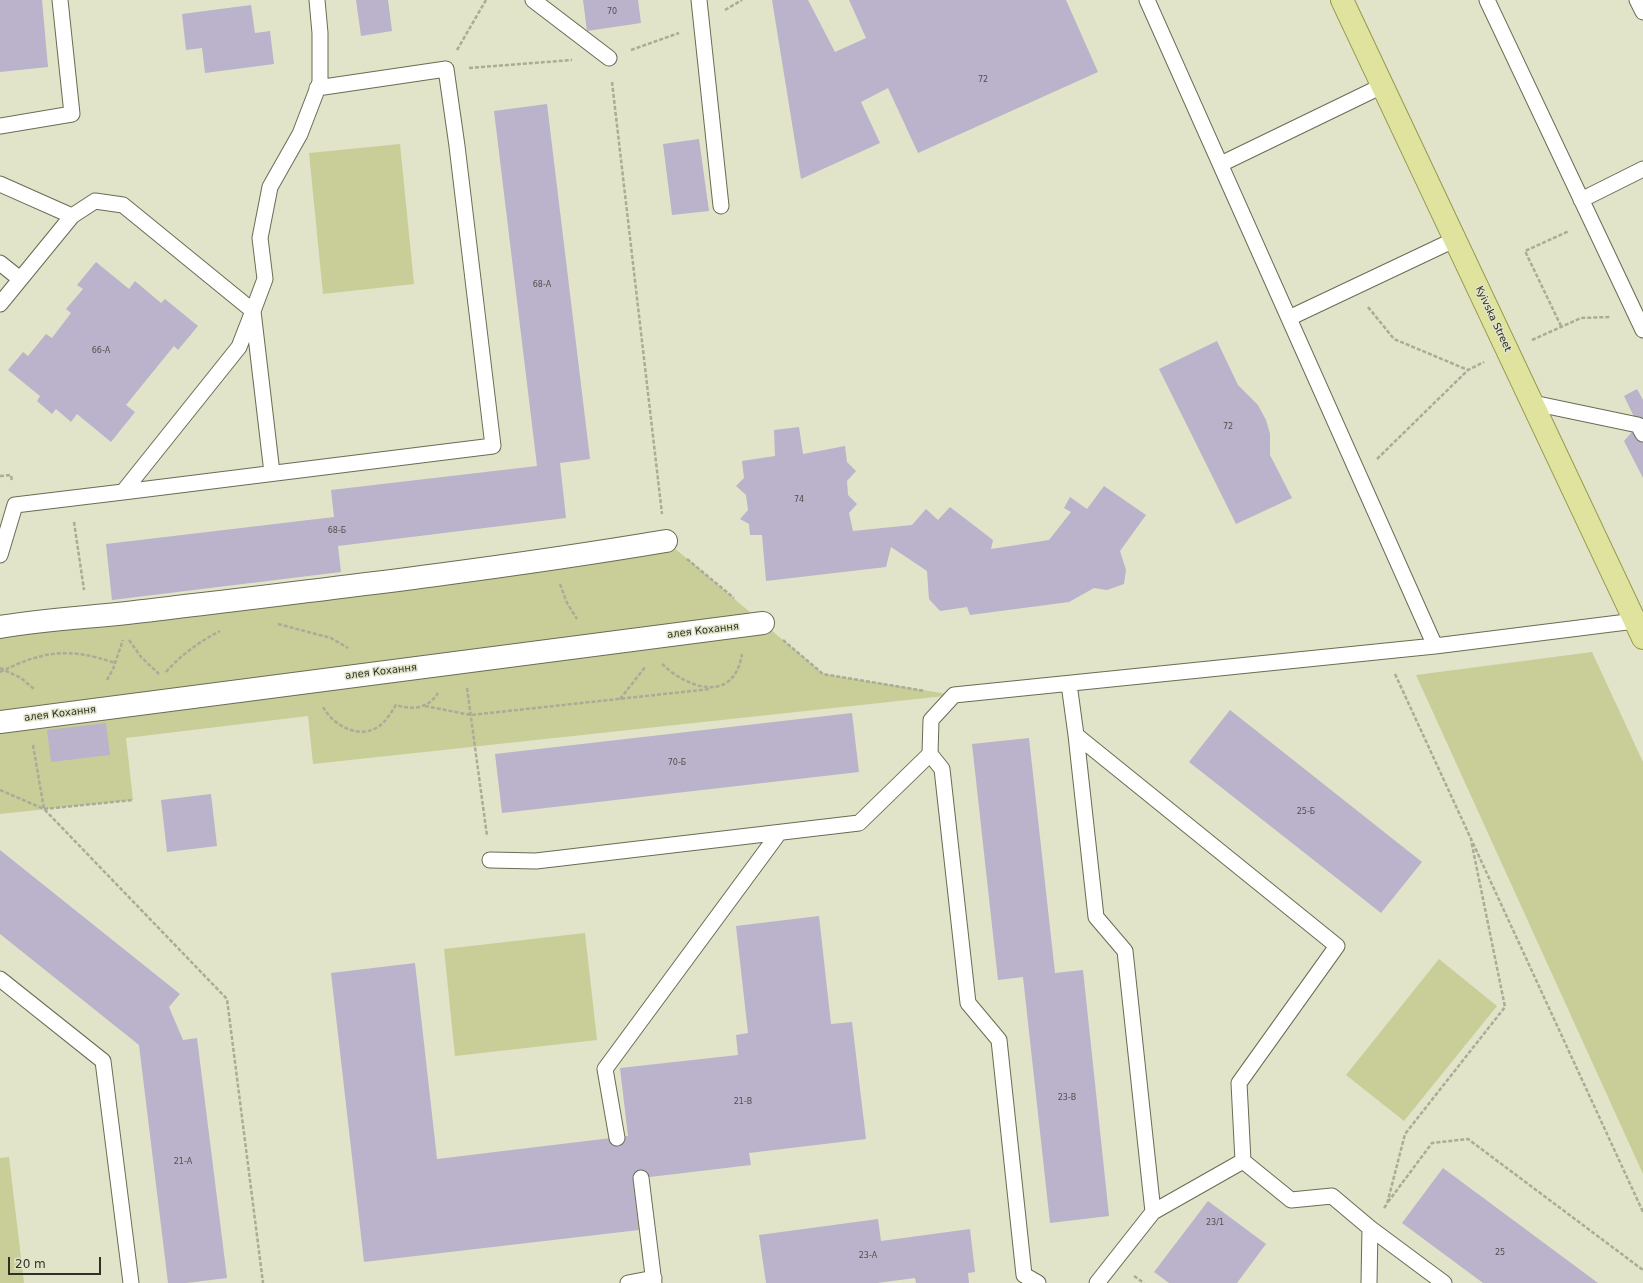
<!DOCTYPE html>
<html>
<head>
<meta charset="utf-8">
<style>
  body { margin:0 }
  #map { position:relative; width:1643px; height:1283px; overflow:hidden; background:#e1e4c9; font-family:"DejaVu Sans",sans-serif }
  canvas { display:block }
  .scale { position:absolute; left:8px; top:1257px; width:93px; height:18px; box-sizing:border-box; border:2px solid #2f3026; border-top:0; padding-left:5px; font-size:12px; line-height:14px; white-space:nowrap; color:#2f3026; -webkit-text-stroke:3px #e1e4c9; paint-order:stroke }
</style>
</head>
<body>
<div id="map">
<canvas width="1643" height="1283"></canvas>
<div class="scale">20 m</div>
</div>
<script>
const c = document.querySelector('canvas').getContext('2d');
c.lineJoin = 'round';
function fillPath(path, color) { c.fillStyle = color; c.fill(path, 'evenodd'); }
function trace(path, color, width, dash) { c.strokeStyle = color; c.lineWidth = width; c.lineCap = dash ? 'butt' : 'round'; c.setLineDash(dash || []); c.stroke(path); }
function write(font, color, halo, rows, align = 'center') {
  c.font = font + ' "DejaVu Sans",sans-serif'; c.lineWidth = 3; c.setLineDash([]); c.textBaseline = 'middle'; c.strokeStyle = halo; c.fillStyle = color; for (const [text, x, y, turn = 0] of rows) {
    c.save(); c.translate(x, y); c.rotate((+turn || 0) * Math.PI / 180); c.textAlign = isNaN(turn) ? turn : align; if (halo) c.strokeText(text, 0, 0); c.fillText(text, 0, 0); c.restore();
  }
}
fillPath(new Path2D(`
  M400,144L414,284L323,294L309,153Z
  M666,541L823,674L954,695L313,764L308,716L126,738L133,800L0,814V627Z
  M1592,652L1643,762V1174L1416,675Z
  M585,933L597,1040L455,1056L444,949Z
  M1439,959L1497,1006L1404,1121L1346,1075Z
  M9,1157L24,1283H0V1158Z`), '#c9ce99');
fillPath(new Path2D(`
  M0,0H42L48,67L0,72Z
  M356,0H388L392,31L361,36Z
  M583,0H638L641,23L587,31Z
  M772,0H808L835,52L866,38L849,0H1066L1098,72L918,153L888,88L861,102L880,143L801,179Z
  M251,5L255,33L270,31L274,64L205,73L202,48L186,50L182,14Z
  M547,104L590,459L560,463L566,518L338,546L341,572L112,600L106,544L334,517L331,490L537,466L494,111Z
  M699,139L709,211L672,215L663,144Z
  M96,262L129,289L135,281L161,303L165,299L198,326L178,350L174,346L126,405L135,412L111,442L77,414L71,422L56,409L52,414L37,401L40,396L8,370L23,352L28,356L46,334L52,338L71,313L66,309L83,289L77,285Z
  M1217,341L1238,385L1258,405L1266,420L1270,434V455L1292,498L1236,524L1159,369Z
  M1637,389L1643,400V478L1624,441L1638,425L1624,396Z
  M799,427L803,454L845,446L847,462L856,471L847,481L848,495L857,504L849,513L853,531L912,525L926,509L938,520L950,507L993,540L991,549L1049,540L1071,512L1064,508L1070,497L1087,509L1104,486L1146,515L1120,551L1126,570L1124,584L1107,590L1094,588L1069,602L970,615L967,607L940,611L929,599L927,571L891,547L886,567L766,581L762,535H750L749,524L740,519L748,510L746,495L736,486L744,478L742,461L775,456L774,430Z
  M1230,710L1422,862L1381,913L1189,762Z
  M852,713L859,772L502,813L495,754Z
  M106,723L110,755L51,762L47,730Z
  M1029,738L1055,973L1083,970L1109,1216L1050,1223L1023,977L998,980L972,744Z
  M211,794L217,846L167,852L161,800Z
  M0,850L180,994L169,1007L183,1040L197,1038L227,1278L186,1283H168L139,1045L0,934Z
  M819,916L831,1024L852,1022L866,1139L749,1153L751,1165L633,1179L639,1230L364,1262L331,973L415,963L437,1159L628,1136L620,1068L738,1055L736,1035L748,1033L736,926Z
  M1443,1168L1598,1283H1483L1402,1223Z
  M1208,1201L1266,1244L1237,1283H1169L1154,1272Z
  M878,1219L881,1241L970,1229L975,1272L968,1273L969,1283H916L915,1278L877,1283H766L759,1235Z`), '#bbb2cb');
const service = new Path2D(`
  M533,0L609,58
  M699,0L721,206
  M1147,0L1435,646
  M1487,0L1643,330
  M1637,0L1643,12
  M0,126L72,114L60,0
  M1221,164L1382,86
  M0,184L72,216L95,201L123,205L253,311L239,347L123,492L15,505L0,555
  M1581,200L1643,169
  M0,263L20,279
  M0,304L72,216
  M1289,318L1456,239
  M1533,403L1638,425L1643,434
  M272,473L253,311L265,279L260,238L270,187L300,134L320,82V33L317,0
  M123,492L493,446L457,146L446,69L317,88
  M1069,684L1076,735L1096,917L1125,951L1153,1212
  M1076,735L1337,946L1239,1083L1243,1161L1153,1212L1097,1283
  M490,860L536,861L859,823L930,754
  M0,979L103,1061L131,1283
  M617,1138L605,1069L779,833
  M1243,1161L1291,1200L1332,1196L1370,1228L1369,1283
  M641,1178L654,1283
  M1370,1228L1444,1283
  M628,1283L654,1278
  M1038,1283L1024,1275L999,1040L968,1003L942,769L930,754L931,720L954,695L1435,646L1635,621`);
const pedestrian = new Path2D(`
  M0,627C48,619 96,617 144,611C318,590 493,570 666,541
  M0,722L763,623`);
const primary = new Path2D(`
  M1342,0L1643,638`);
trace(service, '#6a6c54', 17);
trace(pedestrian, '#6a6c54', 24);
trace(primary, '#93984a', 24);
trace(new Path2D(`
  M725,10L742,0
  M457,50L486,0
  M631,50L679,33
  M469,68L572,60
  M612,82L662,514
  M1368,307L1394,339L1468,370
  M1561,326L1525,251L1569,231
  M1532,340L1581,318L1610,317
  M1377,459L1468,370L1484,362
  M0,476L11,475L12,482
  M74,522L84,590
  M687,559L734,598
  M560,584L567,603L577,619
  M278,624L331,638L348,648
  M129,640L141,657L159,674
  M783,640L823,674L925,691
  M662,664C688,689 734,704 742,654
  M0,668L21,678L34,689
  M0,672C43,651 69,647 115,663
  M166,672C182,654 199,642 220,631
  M1395,674L1643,1212
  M107,680L113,669L123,640
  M467,688L487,836
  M620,699L646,666
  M425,706L471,715L710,689
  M323,707C334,727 363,742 383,723C388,718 392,711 396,705C412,710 428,709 438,693
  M33,745L44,809L227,999L263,1283
  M0,790L44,809L133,800
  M1388,1202L1432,1143L1468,1139L1643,1270
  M1384,1208L1387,1204L1405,1134L1505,1007L1471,840
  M1134,1276L1144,1283`), '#a9ac96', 2.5, [4, 2]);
trace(service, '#fff', 15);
trace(pedestrian, '#fff', 22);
trace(primary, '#dfe39e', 22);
write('8px', '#52504f', null, [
  ["70",612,12],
  ["72",983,80],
  ["68-А",542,285],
  ["66-А",101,351],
  ["72",1228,427],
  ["74",799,500],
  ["68-Б",337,531],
  ["70-Б",677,763],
  ["25-Б",1306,812],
  ["23-В",1067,1098],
  ["21-В",743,1102],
  ["21-А",183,1162],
  ["23/1",1215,1223],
  ["25",1500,1253],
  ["23-А",868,1256]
]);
write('10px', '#2f3026', '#e1e4c9', [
  ["Kyivska Street",1493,319,65],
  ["алея Кохання",703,631,-7],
  ["алея Кохання",381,672,-7],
  ["алея Кохання",60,714,-7]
]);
</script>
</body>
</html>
